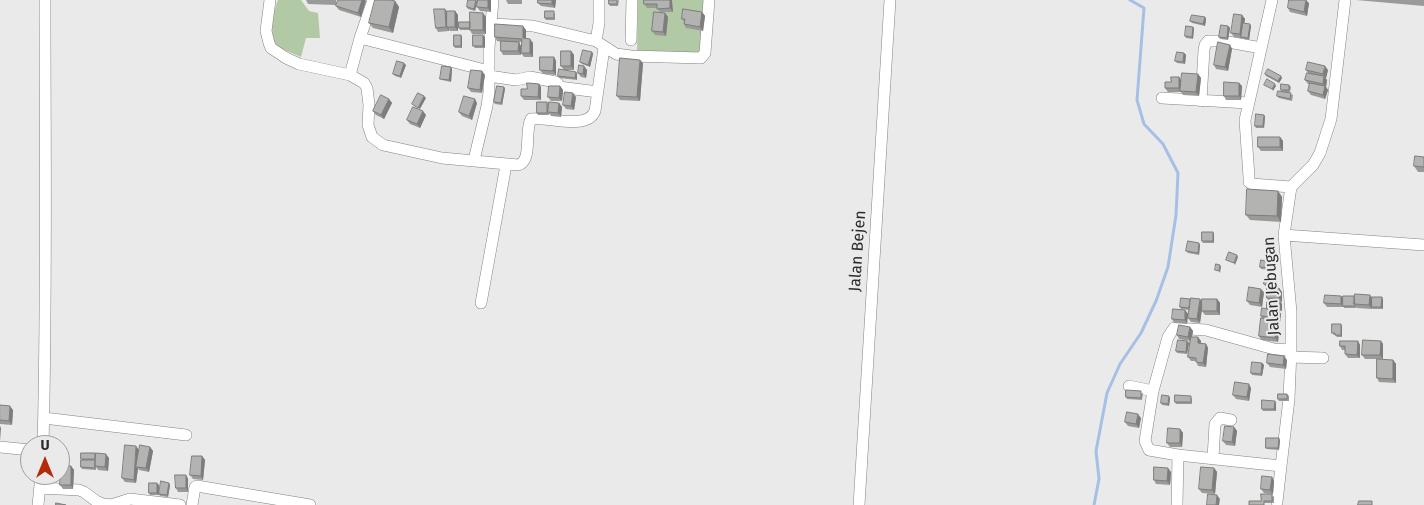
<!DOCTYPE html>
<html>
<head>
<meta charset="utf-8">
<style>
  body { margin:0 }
  #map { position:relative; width:1424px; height:505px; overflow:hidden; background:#eaeaeb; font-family:"Fira Sans",sans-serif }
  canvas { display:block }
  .north { position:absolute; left:20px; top:435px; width:50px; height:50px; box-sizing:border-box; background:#eaeaeb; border:1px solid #9e9e9f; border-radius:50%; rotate:0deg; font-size:14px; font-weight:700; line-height:20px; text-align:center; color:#2c2c2c }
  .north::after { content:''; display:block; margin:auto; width:18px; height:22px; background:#b52a09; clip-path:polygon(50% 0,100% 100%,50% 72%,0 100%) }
</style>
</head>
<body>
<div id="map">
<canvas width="1424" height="505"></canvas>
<div class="north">U</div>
</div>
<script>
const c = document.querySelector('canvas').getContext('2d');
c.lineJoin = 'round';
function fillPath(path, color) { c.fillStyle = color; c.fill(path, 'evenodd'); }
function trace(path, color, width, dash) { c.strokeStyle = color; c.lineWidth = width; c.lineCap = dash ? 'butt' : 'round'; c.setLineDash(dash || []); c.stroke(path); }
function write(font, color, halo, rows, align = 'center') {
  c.font = font + ' "Fira Sans",sans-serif'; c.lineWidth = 4; c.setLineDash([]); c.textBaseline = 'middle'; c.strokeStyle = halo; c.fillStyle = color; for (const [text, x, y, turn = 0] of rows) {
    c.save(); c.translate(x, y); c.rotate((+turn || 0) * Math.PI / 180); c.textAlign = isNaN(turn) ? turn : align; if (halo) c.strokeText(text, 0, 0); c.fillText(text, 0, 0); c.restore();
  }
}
fillPath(new Path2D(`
  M278,0H301L309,11L318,13L320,38H306L301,57L275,46C270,31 272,14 278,0Z
  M638,0H646L647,8H660V12H673L672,0H706L702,55L637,54Z`), '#b2c9a5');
trace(new Path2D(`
  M1094,505L1099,479L1096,451L1107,393L1120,364L1141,333L1156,301L1168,267L1176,215L1178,173L1163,144L1144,124L1137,100L1144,8L1130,0`), '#a6c0e4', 3);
const minor = new Path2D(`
  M270,0L266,31L269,43L271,48L286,58L299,64L350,75L364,83L367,88L369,105L368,125L372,137L383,145L442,158L518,165C533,161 524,131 531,119C548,116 587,131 595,111L604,48
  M1272,0L1245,120L1249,177V182L1252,184L1291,187
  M491,24L533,26L596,41L599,23V0
  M360,38L489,71
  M631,40L632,0
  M596,41L616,54L631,56L701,58L705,53L709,0
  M350,75L360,38L373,0
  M489,76L516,80L530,77L556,82L558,84L559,87L598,92
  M1162,98L1248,103
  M1201,101L1204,50L1205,45L1208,41H1223L1261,48
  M474,160L487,106L489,92V48L493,0
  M1284,235L1424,245
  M481,303L506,165
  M1291,357L1323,358
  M1129,386L1153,391L1145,441L1149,450L1178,455
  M1153,391L1168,337L1174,328L1206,330L1274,349L1291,350
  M44,418L186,435
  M43,445C47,297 45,148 45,0
  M0,447L30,450
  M1213,458L1215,424L1220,418L1231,420
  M40,488L79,490L84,492L96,501L103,504L111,505L130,499L180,505
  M1277,502L1281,466
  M38,505L41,475
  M192,505L195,487L197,486L310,505
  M859,505L890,0
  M1177,505L1178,455L1281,466L1289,399L1291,350V312L1284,235L1291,187L1313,165L1320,153L1331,119L1345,0`);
trace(minor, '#828283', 12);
trace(minor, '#fff', 11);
fillPath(new Path2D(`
  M306,0H336V5L308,4Z
  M476,0L477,2L475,11L468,9L467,7Z
  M491,0V12L480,11L477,7Z
  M506,0H522V4H508Z
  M556,0L555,8L541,6L538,3Z
  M619,0L618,6H610L609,4Z
  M672,0L673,12H660L657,8H647L644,4Z
  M1356,0H1424V6Z
  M366,1L361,17L339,10L336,6Z
  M395,1L399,7L393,33L373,28L369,23Z
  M1309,3L1307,16L1290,12L1288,8Z
  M455,11L458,15V31H450L449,29V31L438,32L436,28L447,12Z
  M702,12L705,16L703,31L686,28L684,24V22L682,19Z
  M555,13V20H546L545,18Z
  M665,13L668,17L666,36L655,35L652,31Z
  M1242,15L1245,19L1244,24L1251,26L1249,40L1234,37L1231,33Z
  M486,17V34H472L470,30H460L459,28L470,22Z
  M1205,17L1206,19L1205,26L1192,23L1190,21Z
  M1228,26L1230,28L1228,40L1220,39L1219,37Z
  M1193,27L1194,28L1193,39L1186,38L1185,36Z
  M526,30V39L533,43V57H524L521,53L522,42H519L521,55H503L501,51L503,42L497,41L495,37Z
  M462,37V48H455L454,46Z
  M485,37V48H475L473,46Z
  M1230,45L1232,49L1228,71L1216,69L1214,65Z
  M571,51L574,55V70H564L561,66Z
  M592,52L593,54L590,67L582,64L580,62Z
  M1184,53L1186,55L1185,64L1177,63L1175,61Z
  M554,57L556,61V75L543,74L540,70Z
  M643,63L640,101L620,100L617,96Z
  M406,65L401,78L395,76L393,74Z
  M584,66L587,70L586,78L581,77L578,73Z
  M451,67L452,69L451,82L442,80L440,79Z
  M1306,70H1328L1326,78H1325L1327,80L1326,87L1328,90L1325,99L1311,95L1308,91L1310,84H1308L1305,80L1308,73Z
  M576,72L577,74V80L559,78L558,76Z
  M1198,74L1201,78L1199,96L1183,95L1181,92H1168L1165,88L1171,82L1179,77L1181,80Z
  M1265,74L1282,78L1279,83L1266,76Z
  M485,75L482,93L471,92L468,88Z
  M1239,83L1242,86L1241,100H1226L1224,96Z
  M539,84L541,87V100H524L521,96L527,89Z
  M1289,85L1291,87L1290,92H1284L1293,95L1292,101L1279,98L1277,96L1282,91L1281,90Z
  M560,86L563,90L562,101H551L548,97Z
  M504,87L505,89L502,105L495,104L494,102Z
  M576,97L574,110L566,109L563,105Z
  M389,99L392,103L384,119L376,115L373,111Z
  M547,102L548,104L559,103L562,107L561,117L551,116L549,113V115H538L537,113Z
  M477,103L472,120L462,116L459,112Z
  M426,115L420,128L410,124L407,120Z
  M1264,115L1265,117L1264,128H1256L1255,126Z
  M1280,137L1283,141V151H1261L1258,147Z
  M1424,157V172H1418L1414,166Z
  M1278,191L1282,197L1281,222L1250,220L1246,215Z
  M1214,234V243H1203L1202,241Z
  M1200,245L1199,255L1188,253L1186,251Z
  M1271,262L1273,264L1272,270L1261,269L1260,267Z
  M1271,280V286H1265L1264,284Z
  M1279,288L1282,292V302H1281L1282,304V311H1279L1281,314L1280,322H1279L1280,324L1278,342L1261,340L1259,336L1262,318L1261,316L1267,309L1269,302L1267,298Z
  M1264,292L1262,307L1250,305L1247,301Z
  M1341,296L1343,299L1372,298L1383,299V309H1373L1372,308V309L1357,308L1356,307V308H1344V306V307H1327L1324,303Z
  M1217,299L1220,303V315H1205L1202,311V305L1200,323L1191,322L1188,318L1189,310L1181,309L1180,307Z
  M1185,310L1188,314L1187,324L1174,323L1172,319Z
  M1342,326V337H1337L1335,335H1334L1332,333Z
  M1190,327L1193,331L1192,337L1201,341V343L1206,344L1208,348L1206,367L1198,366L1196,361H1191L1188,357L1190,341L1179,339L1177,335Z
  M1187,341L1189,343L1187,354L1177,353L1176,351Z
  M1358,341L1360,345V358H1348L1345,354V350H1342L1340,346Z
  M1381,341L1383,344V359H1365L1362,355Z
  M1287,360L1286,369L1270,367L1267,363Z
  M1393,360L1396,364V383L1379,382L1377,378Z
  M1262,363L1264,365L1262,376L1252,375L1251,373Z
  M1251,388L1249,401L1236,399L1233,395Z
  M1143,393L1142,400L1127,399L1126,397Z
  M1287,394L1289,396V401H1279L1278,399Z
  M1170,398L1169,406L1162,405L1161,403Z
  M1192,398V404H1176L1175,402Z
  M1275,401L1276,403V411H1263L1262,409Z
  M0,405L13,410L12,425L0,424Z
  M1141,418L1139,428L1128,426L1125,422Z
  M1234,427L1237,431L1235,446L1226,445L1223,441Z
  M1180,429L1183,433L1182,447H1170L1167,443Z
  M1280,440L1279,450L1267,449L1266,448Z
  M150,447L153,451L149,472L139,470L138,468L136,483L125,482L122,478Z
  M95,453L96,455L109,458L108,471L98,470L96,467V470L82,469L81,467L82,460L81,459Z
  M202,456L205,460L203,480L193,479L190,475Z
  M71,466L74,470L73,489H63L60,485Z
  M1214,468L1217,472L1215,494L1202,493L1199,489Z
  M1171,472L1170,485L1156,484L1154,480Z
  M186,475L188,479V492H178L176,488Z
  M1272,477L1274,481L1273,494L1264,493L1261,489Z
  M159,485V492L170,485L168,497L160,496L159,494V495H150L149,493Z
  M1274,496V503H1265L1261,501Z`), '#9a9a99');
fillPath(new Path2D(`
  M362,0H365L366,1L361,17L358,13Z
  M476,0L477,2L475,11L474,9Z
  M488,0H491V12L488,8Z
  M552,0H556L555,8L552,4Z
  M670,0H672L673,12L670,8Z
  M1306,0L1309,3L1307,16L1304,12Z
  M395,1L399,7L393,33L389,27Z
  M445,9L448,13L447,27L449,29V31L446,27Z
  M455,11L458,15V31L455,27Z
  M702,12L705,16L703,31L700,27Z
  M483,13L486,17V34L483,30Z
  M665,13L668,17L666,36L663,32Z
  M1242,15L1245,19L1242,38L1240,34Z
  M1205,17L1206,19L1205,26L1203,24Z
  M1250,24L1251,26L1249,40L1248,38Z
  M523,26L526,30V42L523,38Z
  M1228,26L1230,28L1228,40L1227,38Z
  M1193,27L1194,28L1193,39L1192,37Z
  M461,35L462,37V48L461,46Z
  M483,35L485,37V48L483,46Z
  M530,39L533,43V57L530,53Z
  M519,42L521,46V55L518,51Z
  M1230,45L1232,49L1228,71L1225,67Z
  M571,51L574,55V70L571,66Z
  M592,52L593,54L590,67L588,65Z
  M1184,53L1186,55L1185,64L1183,62Z
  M554,57L556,61V75L553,71Z
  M640,60L643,63L640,101L637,97Z
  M404,63L406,65L401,78L400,76Z
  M584,66L587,70L586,78L583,74Z
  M1325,66L1328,70L1326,78L1323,74Z
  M451,67L452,69L451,82L449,80Z
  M482,71L485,75L482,93L480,90Z
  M576,72L577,74V80L575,78Z
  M1198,74L1201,78L1199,96L1196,92Z
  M1281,76L1282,78L1279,83L1278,81Z
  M1324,76L1327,80L1326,87L1328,90L1325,99L1323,95L1325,86L1323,84Z
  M1179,77L1182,81L1181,92L1179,88Z
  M1239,83L1242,86L1241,100L1239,96Z
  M539,84L541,87V100L538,97Z
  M1275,84L1276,86L1273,91L1272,89Z
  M560,86L563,90L562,101L559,98Z
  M504,87L505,89L502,105L501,103Z
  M573,93L576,97L574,110L571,106Z
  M424,96L426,98L420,109L418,108Z
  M389,99L392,103L384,119L381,115Z
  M475,99L477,103L472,120L469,116Z
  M559,103L562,107L561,117L558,113Z
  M423,111L426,115L420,128L417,124Z
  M1264,115L1265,117L1264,128L1263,126Z
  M1280,137L1283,141V151L1280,147Z
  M1278,191L1282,197L1281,222L1277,216Z
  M1213,232L1214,234V243L1213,241Z
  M1199,243L1200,245L1199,255L1198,253Z
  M1237,255L1238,257L1235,265L1234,263Z
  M1271,262L1273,264L1272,270L1270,268Z
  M1220,265L1221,267L1220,273L1219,271Z
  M1279,288L1282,292V302L1279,298Z
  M1261,289L1264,292L1262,307L1259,303Z
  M1370,295L1373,299L1372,309L1369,305Z
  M1341,296L1344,300V307L1341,304Z
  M1382,297L1383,299V309L1381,307Z
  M1200,299L1203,303L1200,323L1197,319Z
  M1217,299L1220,303V315L1217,311Z
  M1280,302L1282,304V311L1280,309Z
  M1185,310L1188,314L1187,324L1185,320Z
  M1278,310L1281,314L1280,322L1277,318Z
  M1277,320L1280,324L1278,342L1275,338Z
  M1341,324L1342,326V337L1341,335Z
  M1190,327L1193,331L1191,341L1188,337Z
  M1198,337L1201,341L1200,347L1198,343Z
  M1187,341L1189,343L1187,354L1186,352Z
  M1358,341L1360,345V358L1357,355Z
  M1381,341L1383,344V359L1380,355Z
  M1206,344L1208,348L1206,367L1203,363Z
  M1284,356L1287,360L1286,369L1283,365Z
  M1393,360L1396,364V383L1393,379Z
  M1262,363L1264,365L1262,376L1261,374Z
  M1249,384L1251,388L1249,401L1247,397Z
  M1169,396L1170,398L1169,406L1168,404Z
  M1275,401L1276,403V411L1274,409Z
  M10,406L13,410L12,425L9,421Z
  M1138,414L1141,418L1139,428L1136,424Z
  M0,426L1,428L0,441Z
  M1234,427L1237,431L1235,446L1232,442Z
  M1180,429L1183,433L1182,447L1180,443Z
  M1279,438L1280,440L1279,450L1278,448Z
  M136,446L139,450L136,467L138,468L136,483L134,480Z
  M150,447L153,451L149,472L146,468Z
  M106,454L109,458L108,471L105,467Z
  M202,456L205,460L203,480L201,476Z
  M71,466L74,470L73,489L71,485Z
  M1168,468L1171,472L1170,485L1167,481Z
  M1214,468L1217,472L1215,494L1212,490Z
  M186,475L188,479V492L186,488Z
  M1272,477L1274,481L1273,494L1270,490Z
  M157,483L159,485V495L157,493Z
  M169,483L170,485L168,497L167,495Z
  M1217,495L1220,499L1219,505H1216Z`), '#7d7d7d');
const building = new Path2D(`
  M338,0H362L358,13L336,6Z
  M375,0H390L395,1L389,27L369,23Z
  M468,0H476L474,9L467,7Z
  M478,0H488V8L477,7Z
  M538,0H552V4L538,3Z
  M609,0H617V4H609Z
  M644,0H670V8L657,9V4H644Z
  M1289,0H1306L1304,12L1288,8Z
  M434,9H445L446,27L436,28Z
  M683,9L702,12L700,27L684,24L685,19H682Z
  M447,11H455V27H447Z
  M545,11H554V18H545Z
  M470,12L483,13V30H470Z
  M654,12L665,13L663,32L652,31Z
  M1234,14L1242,15L1240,34L1231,33Z
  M1192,15L1205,17L1203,24L1190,21Z
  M459,22H470V28H459Z
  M1243,23L1250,24L1248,38L1241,37Z
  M495,24L523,26V38L530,39V53H521L522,39L495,37Z
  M1221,25L1228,26L1227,38L1219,37Z
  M1186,26L1193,27L1192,37L1185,36Z
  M454,35H461V46H454Z
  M473,35H483V46H473Z
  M501,41L519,42L518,51H501Z
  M1218,42L1230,45L1225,67L1214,65Z
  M583,50L592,52L588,65L580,62Z
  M561,51H571V66H561Z
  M1177,52L1184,53L1183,62L1175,61Z
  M540,57H554L553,71L540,70Z
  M620,58L640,60L637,97L617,96Z
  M397,61L404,63L400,76L393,74Z
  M1308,62L1325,66L1323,74L1306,70Z
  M579,65L584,66L583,74L578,73Z
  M442,66L451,67L449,80L440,79Z
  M559,69L576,72L575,78L558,76Z
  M1268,69L1281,76L1278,81L1265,74Z
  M471,70L482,71L480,90L468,88Z
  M1182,73L1198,74L1196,92L1180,91Z
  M1307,73L1324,76L1323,84L1305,80Z
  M1171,77H1179V88H1165V82H1171Z
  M1267,79L1275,84L1272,89L1264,85Z
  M1224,82L1239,83V96H1224Z
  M527,83L539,84L538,97L521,96V89H527Z
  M1310,83L1325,86L1323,95L1308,91Z
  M1281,84L1289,85V90H1281Z
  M497,86L504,87L501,103L494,102Z
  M549,86H560L559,98L548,97Z
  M1278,91L1291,93L1290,99L1277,96Z
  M565,92L573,93L571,106L563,105Z
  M418,93L424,96L418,108L412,104Z
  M381,95L389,99L381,115L373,111Z
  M464,96L475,99L469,116L459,112Z
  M537,102H547V113H537Z
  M549,102L559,103L558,113L548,112Z
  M413,107L423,111L417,124L407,120Z
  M1256,114L1264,115L1263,126H1255Z
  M1258,137H1280V147H1258Z
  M1415,156L1424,157V167L1414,166Z
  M1247,189L1278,191L1277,216L1246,215Z
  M1202,232H1213V241H1202Z
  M1188,241L1199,243L1198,253L1186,251Z
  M1229,252L1237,255L1234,263L1226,260Z
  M1261,260L1271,262L1270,268L1260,267Z
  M1216,264L1220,265L1219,271L1215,270Z
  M1264,278H1270V284H1264Z
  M1249,287L1261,289L1259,303L1247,301Z
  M1267,288H1279V298H1267Z
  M1355,294L1370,295L1369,305L1354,304Z
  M1325,295L1341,296V304L1324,303Z
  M1343,296H1354L1355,306H1343Z
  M1372,297H1382L1381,307H1372Z
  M1181,298L1190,299L1189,308L1180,307Z
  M1191,298L1200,299L1197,319L1188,318Z
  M1202,299H1217V311H1202Z
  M1267,302H1280V309H1267Z
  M1262,308L1278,310L1277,318L1261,316Z
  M1173,309L1185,310V320L1172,319Z
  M1261,318L1277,320L1275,338L1259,336Z
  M1332,324H1341V335H1335V333H1332Z
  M1179,325L1190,327L1188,337L1177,335Z
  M1191,337H1198V343L1206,344L1203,363L1196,362V358L1188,357Z
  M1178,340L1187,341L1186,352L1176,351Z
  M1363,340L1381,341L1380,355H1362Z
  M1340,341H1358L1357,355L1345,354V346H1340Z
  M1268,354L1284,356L1283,365L1267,363Z
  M1377,359L1393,360V379L1377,378Z
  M1252,362L1262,363L1261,374L1251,373Z
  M1235,382L1249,384L1247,397L1233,395Z
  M1126,390L1141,391V398L1126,397Z
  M1278,394H1287V399H1278Z
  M1162,395L1169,396L1168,404L1161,403Z
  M1175,395L1191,396V402H1175Z
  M1262,400L1275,401L1274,409H1262Z
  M0,405L10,406L9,421L0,420Z
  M1127,412L1138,414L1136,424L1125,422Z
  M1225,426L1234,427L1232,442L1223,441Z
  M1168,428L1180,429V443H1167Z
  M1266,438H1279L1278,448H1266Z
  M125,445L136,446L134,480L122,478Z
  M140,445L150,447L146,468L136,467Z
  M81,453H95V459H81Z
  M96,453L106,454L105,467L95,466Z
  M192,456H202L201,476L190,475Z
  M81,460H95V468L81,467Z
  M61,465L71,466V485H60Z
  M1154,467L1168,468L1167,481L1154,480Z
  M1201,467L1214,468L1212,490L1199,489Z
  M175,475H186V488H176Z
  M1262,476L1272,477L1270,490L1261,489Z
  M161,481L169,483L167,495L159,494Z
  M149,483H157V493H149Z
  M1208,494L1217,495L1216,505H1207Z
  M1261,494H1272V501H1264V505H1249V501H1261Z
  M1359,501H1372V505H1358Z
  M56,503L66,505H56Z`);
fillPath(building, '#b3b3b2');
trace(building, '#7d7d7d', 1);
write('16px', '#2c2c2c', '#eaeaeb', [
  ["Jalan Bejen",858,251,-86],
  ["Jalan Jebugan",1272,286,-93]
]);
</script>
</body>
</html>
